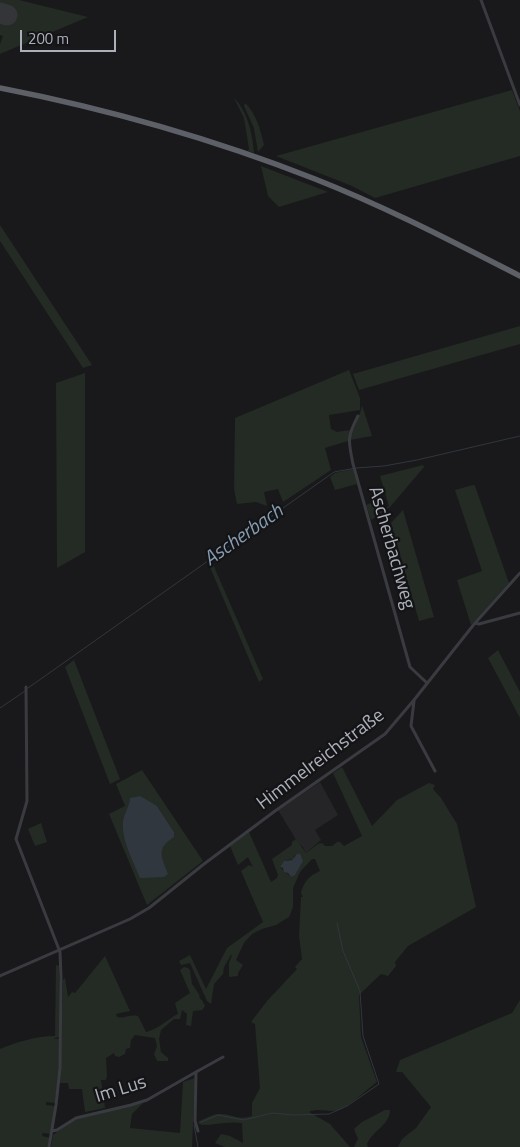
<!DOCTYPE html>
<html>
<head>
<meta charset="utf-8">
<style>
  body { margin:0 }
  #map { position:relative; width:520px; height:1147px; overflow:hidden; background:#19191b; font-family:"Titillium Web",sans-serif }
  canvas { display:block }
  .scale { position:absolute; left:20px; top:30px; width:96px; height:22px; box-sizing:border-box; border:2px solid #acb0ba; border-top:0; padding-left:6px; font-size:15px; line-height:18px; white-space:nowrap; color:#acb0ba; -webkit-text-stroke:4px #141416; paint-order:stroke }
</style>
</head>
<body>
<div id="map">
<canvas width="520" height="1147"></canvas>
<div class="scale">200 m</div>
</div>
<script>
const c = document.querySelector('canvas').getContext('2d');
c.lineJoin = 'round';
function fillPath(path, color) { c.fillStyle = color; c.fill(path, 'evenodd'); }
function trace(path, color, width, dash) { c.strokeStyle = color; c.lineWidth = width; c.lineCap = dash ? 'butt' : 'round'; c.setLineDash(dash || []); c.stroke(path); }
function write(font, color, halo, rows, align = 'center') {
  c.font = font + ' "Titillium Web",sans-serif'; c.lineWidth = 4.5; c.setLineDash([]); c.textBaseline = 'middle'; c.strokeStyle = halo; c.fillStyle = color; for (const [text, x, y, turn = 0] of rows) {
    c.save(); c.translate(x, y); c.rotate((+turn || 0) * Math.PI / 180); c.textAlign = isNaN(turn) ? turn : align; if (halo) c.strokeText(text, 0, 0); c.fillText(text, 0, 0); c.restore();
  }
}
fillPath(new Path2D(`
  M320,782L338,815L315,830L321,840L306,853L303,847L298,843L278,810Z`), '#252528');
fillPath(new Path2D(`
  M0,0H19L88,17L0,54V44L3,36L0,35Z
  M512,90L520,111V156L375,198L352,186L276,156Z
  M234,98C247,110 253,135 254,153L248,151L249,149L244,118Z
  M245,103C256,113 261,131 264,145L258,152L254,128L244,106Z
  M261,166L328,192L279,207L268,196Z
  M0,225L92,365L83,368L0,241Z
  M520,326V344L359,390L353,374Z
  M349,370L360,398V410L329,415L331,429L337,432L350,430L348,441L325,448L331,470L283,502L278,489L264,492L267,506L256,502L237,504L234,489L235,418Z
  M85,373V552L57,568L56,383Z
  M362,405L372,436L350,440C353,428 360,417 362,405Z
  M423,465L424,467L390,507L371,520L366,505L378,500L381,510L389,506L380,476Z
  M353,469L357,484L335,490L330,477L335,473Z
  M473,485L475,486L509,583L471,625L457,580L482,571L455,490Z
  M403,510L434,617L419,621L391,523Z
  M212,562L263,679L259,682L209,565Z
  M498,650L520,692V718L488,658Z
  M74,660L120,779L110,784L65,667Z
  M342,767L372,826L397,800L429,783L435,785L433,789L441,798L457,824L476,907L408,946L395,962L396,966L388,976L381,974L359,995L361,1037L377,1082C366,1090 353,1103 341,1109C330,1114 319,1107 309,1112L330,1124L350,1147H225L215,1143L221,1134L230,1136L243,1143L242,1123C228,1121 215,1125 201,1125L199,1121C205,1119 212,1114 219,1114C232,1113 236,1121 252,1116V1103L260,1088L255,1024L251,1022L267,1001L297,969L295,967L302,959L299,936L301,897H303L301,893C304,881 309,876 320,871L315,859H312L300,872L293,888V907L289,917L276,925L262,929L252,934L244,943L236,960L243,965L238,973V976L229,977V963L232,955H231L224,967L223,974L214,984L211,1004L207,1001L190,963L181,965L179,961L190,955L206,989L227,948L263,922L241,871L249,865L253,867L248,857L238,865L230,846L249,832L271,882L277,878L278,875L272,859L292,845V842L296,839L306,853L318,844L322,843L325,846H332L337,842H340L344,846L362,836L333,773ZM295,855L301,860L295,874L291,877L280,867L287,860L293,859Z
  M142,770L203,861L147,905L109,814L125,806L116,784ZM130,799L157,806L174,832L165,843L160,853L167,874L133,861C127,849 122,836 123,822C124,815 129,807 130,799Z
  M41,823L47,842L35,846L28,829Z
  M105,956L130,1011L116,1014L117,1017C124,1019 130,1014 138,1016L146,1032C159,1029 166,1020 178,1014L175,1003L190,993L180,970L184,967L188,968L190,970L192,984L199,994L200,999L202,1000L205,1006L202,1010L193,1011L191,1026L186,1025L187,1014L182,1010L180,1019H174L161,1030L159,1039L161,1052L168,1058V1061H157L154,1054L157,1046L155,1038L135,1035L131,1040L130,1048L126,1049L125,1054L119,1057L115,1056L114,1053L106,1058L107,1075L106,1080H101L105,1108L85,1112L82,1089H69L68,1083H60L63,980L65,978L68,997L72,992L75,993Z
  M56,965L59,966L60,1037L55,1038L54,1039H60L59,1068L55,1103L46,1102V1105L55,1106L52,1134L43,1133L42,1136L51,1138L48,1147H0V1049C17,1042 36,1036 55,1036Z
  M520,1000V1147H398L402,1139L416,1128L431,1107L402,1072H396L400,1060L512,1013Z
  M195,1078L192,1147H51L53,1135L76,1118L143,1103L132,1114L130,1128L180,1133L183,1082Z
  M385,1110H390C390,1125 373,1130 367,1144L368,1147H354L358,1139L354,1129L362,1122Z`), '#232b24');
fillPath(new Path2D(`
  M140,796L157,806L174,832V837C155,849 162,857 168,874L164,877L140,878C133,860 121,841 123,821C124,814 129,807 130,798Z
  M297,854H300L303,861L295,875L291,877L288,873L284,872L283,868L280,867L284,861L292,860Z`), '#30373e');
trace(new Path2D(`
  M28,688L334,472L356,468L384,466L417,460L520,436
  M0,708L25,691
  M199,1123L218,1115L244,1120L272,1113L293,1115L329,1114L347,1106L379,1084L363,1036L360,991L343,951L337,923
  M194,1125L198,1147`), '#30373e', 1);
trace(new Path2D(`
  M0,13L7,15`), '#343539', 21);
trace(new Path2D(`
  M481,0L520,105
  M358,416C347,437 348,440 353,464L410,667L427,683
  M475,623L479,624L520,613
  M26,687L27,801L16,839L60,952L61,977L60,1068L56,1105L49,1147
  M414,701L411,726L435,771
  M0,976L130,919L149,908L204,864L275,811L385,734L414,700L475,623L520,573
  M196,1072L223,1057
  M52,1131L57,1130L76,1118L131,1105L147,1100L196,1072L195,1121L198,1131`), '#3a3b40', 3);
trace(new Path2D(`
  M0,88C108,109 213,139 315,179C386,207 453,242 520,276`), '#5e6068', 5.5);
write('19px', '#acb0ba', '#141416', [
  ["Ascherbachweg",391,548,74],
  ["Himmelreichstraße",321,760,-37],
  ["Im Lus",121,1090,-17]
]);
write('italic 20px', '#869cb2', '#141416', [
  ["Ascherbach",244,536,-35]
]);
</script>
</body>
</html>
